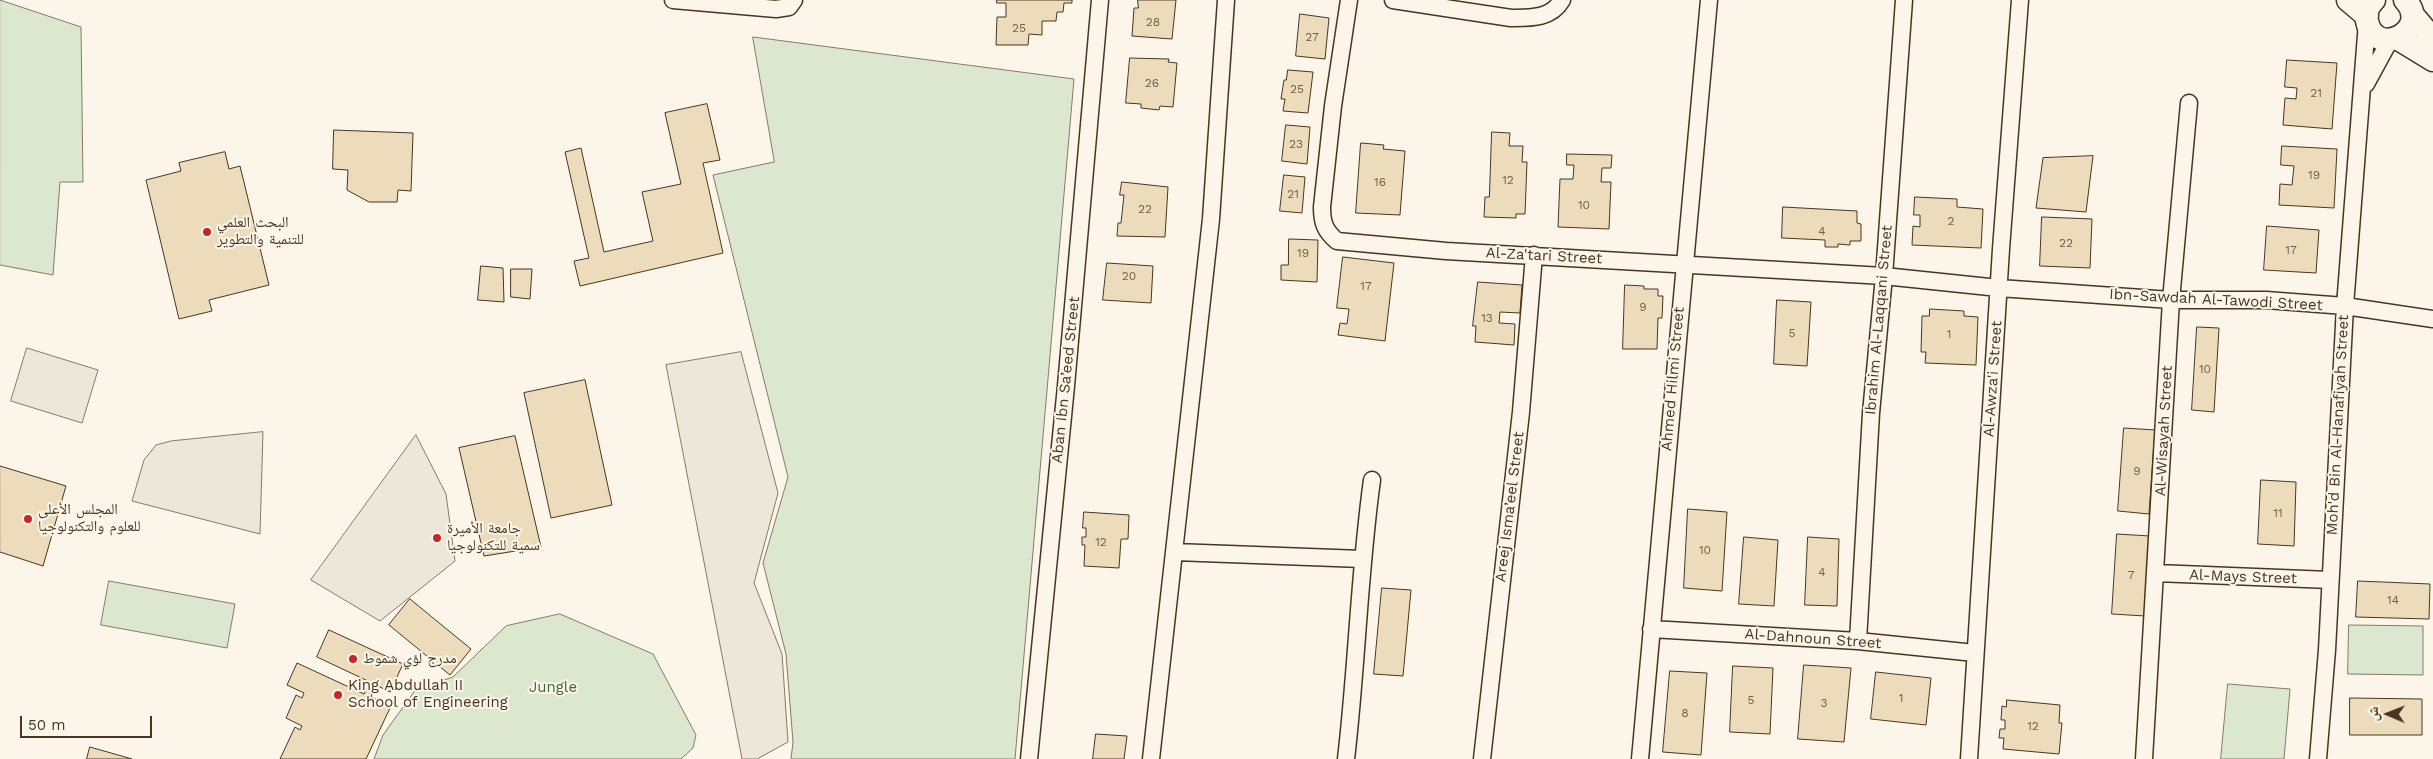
<!DOCTYPE html>
<html>
<head>
<meta charset="utf-8">
<style>
  body { margin:0 }
  #map { position:relative; width:2433px; height:759px; overflow:hidden; background:#fbf6e9; font-family:"Work Sans","Noto Naskh Arabic",sans-serif }
  canvas { display:block }
  .north { position:absolute; left:2363px; top:689px; width:50px; height:50px; -webkit-text-stroke:4px #fbf6e9; paint-order:stroke; rotate:271deg; font-size:14px; font-weight:700; line-height:20px; text-align:center; color:#4a3520 }
  .north::after { content:''; display:block; margin:auto; width:18px; height:22px; background:#4a3520; clip-path:polygon(50% 0,100% 100%,50% 72%,0 100%) }
  .scale { position:absolute; left:20px; top:716px; width:132px; height:22px; box-sizing:border-box; border:2px solid #4a3520; border-top:0; padding-left:6px; font-size:15px; line-height:18px; white-space:nowrap; color:#4a3520; -webkit-text-stroke:4px #fbf6e9; paint-order:stroke }
</style>
</head>
<body>
<div id="map">
<canvas width="2433" height="759"></canvas>
<div class="north">ش</div>
<div class="scale">50 m</div>
</div>
<script>
const c = document.querySelector('canvas').getContext('2d');
c.lineJoin = 'round';
function fillPath(path, color) { c.fillStyle = color; c.fill(path, 'evenodd'); }
function trace(path, color, width, dash) { c.strokeStyle = color; c.lineWidth = width; c.lineCap = dash ? 'butt' : 'round'; c.setLineDash(dash || []); c.stroke(path); }
function write(font, color, halo, rows, align = 'center') {
  c.font = font + ' "Work Sans","Noto Naskh Arabic",sans-serif'; c.lineWidth = 4; c.setLineDash([]); c.textBaseline = 'middle'; c.strokeStyle = halo; c.fillStyle = color; for (const [text, x, y, turn = 0] of rows) {
    c.save(); c.translate(x, y); c.rotate((+turn || 0) * Math.PI / 180); c.textAlign = isNaN(turn) ? turn : align; if (halo) c.strokeText(text, 0, 0); c.fillText(text, 0, 0); c.restore();
  }
}
const green = new Path2D(`
  M0,0L81,27L83,182H60L53,275L0,265Z
  M753,37L1074,79L1015,759H791L793,742L786,654L763,563L788,477L713,175L774,162Z
  M109,581L235,604L227,648L101,625Z
  M560,614L653,654L696,735L693,748L681,759H374L383,735L416,689L453,677L506,626Z
  M2349,625L2423,626V675L2348,674Z
  M2228,684L2290,689L2284,759H2221Z`);
fillPath(green, '#dce7d0');
trace(green, '#887966', 1);
const parking = new Path2D(`
  M27,348L98,370L82,423L11,401Z
  M741,352L778,493L754,583L782,654L788,742L757,759H742L666,365Z
  M263,432L260,534L132,501L144,460L156,445L171,441Z
  M416,435L446,494L455,561L380,621L311,580Z`);
fillPath(parking, '#ede7d9');
trace(parking, '#887966', 1);
const building = new Path2D(`
  M997,0H1072V3H1064L1063,12H1057L1056,21H1042V35L1029,34L1028,45H996L997,17H1006V3H997Z
  M1138,0H1176L1172,39L1132,36L1134,8H1138Z
  M1300,14L1329,18L1325,59L1296,56Z
  M1130,58L1169,59L1168,62L1177,63L1173,107L1160,106L1159,110L1141,108V104L1126,103Z
  M2287,60L2337,63L2332,129L2283,125L2285,98L2296,99L2297,88L2285,87Z
  M1288,70L1313,72L1308,113L1283,111L1285,99H1281L1284,80H1286Z
  M707,104L720,160L703,163L723,253L580,286L574,261L589,258L565,152L581,148L604,252L653,241L642,192L681,184L665,113Z
  M1286,125L1310,127L1307,164L1282,161Z
  M334,130L413,133L411,191L398,190L397,202H369L347,190L348,170L333,169Z
  M1492,132L1510,133L1509,146H1523L1522,162H1527L1525,214H1516V218L1484,217L1485,197H1489Z
  M1361,143L1384,145L1383,149L1405,151L1400,215L1356,213Z
  M2282,146L2337,149L2334,208L2279,205L2280,184L2292,185L2294,166L2281,165Z
  M225,152L229,169L240,166L269,285L209,300L212,311L179,319L146,180L181,171L179,163Z
  M1567,154L1612,155L1611,168H1602L1601,182H1611L1609,229L1558,227L1560,179H1573L1574,165H1567Z
  M2093,156L2086,212L2036,208L2043,158Z
  M1284,175L1305,177L1302,213L1280,211Z
  M1122,182L1168,187L1165,237L1117,236L1118,223H1121L1124,195H1120Z
  M1915,197L1957,199V207L1983,209L1981,248L1912,245L1913,226L1920,227V215H1914Z
  M1783,207L1857,211V223L1861,224V241H1850V245L1838,244V247H1825V240L1782,238Z
  M2042,217L2092,219L2090,268L2040,266Z
  M2267,226L2319,230L2316,273L2264,270Z
  M1289,239L1318,240L1317,282L1281,280V265H1288Z
  M1343,257L1394,263L1385,341L1338,335L1340,323L1347,324L1349,309L1337,308Z
  M1107,263L1153,266L1151,303L1103,300Z
  M481,266L503,268L504,302L478,300Z
  M511,269H532L530,299L511,297Z
  M1478,282L1522,285L1520,313L1500,312L1499,323L1515,324L1514,345L1475,342L1476,326H1473Z
  M1625,285L1644,286V289H1658V296H1663L1662,318H1658L1657,349H1623Z
  M1777,300L1811,302L1807,366L1774,364Z
  M1930,309L1964,311V316L1978,317L1976,365L1925,363L1926,352H1921L1922,316H1929Z
  M2197,327L2219,328L2214,412L2192,410Z
  M585,380L612,505L551,518L524,393Z
  M2124,428L2155,430L2149,514L2118,511Z
  M515,436L541,547L484,556L459,448Z
  M0,466L66,486L43,566L0,552Z
  M2261,480L2296,482L2294,546L2258,544Z
  M1688,509L1727,512L1722,591L1684,588Z
  M1084,512L1129,515L1128,539H1121L1119,568L1084,566L1085,545H1082V537H1086V528H1083Z
  M2117,534L2150,536L2145,616L2112,614Z
  M1744,537L1778,540L1774,606L1739,604Z
  M1808,537L1839,539L1837,606L1805,605Z
  M2358,581L2430,584L2429,619L2356,617Z
  M1382,588L1411,590L1403,676L1374,674Z
  M410,599L471,649L450,675L389,625Z
  M329,630L403,664L390,692L376,685L371,697L391,706L366,759H280L295,727L300,730L302,726L286,718L296,695L302,698L304,693L287,685L297,663L364,694L370,682L317,657Z
  M1804,665L1851,668L1844,742L1798,739Z
  M1733,666L1773,668L1770,734L1730,732Z
  M1670,671L1707,673L1701,755L1663,752Z
  M1876,672L1931,678L1926,725L1871,719Z
  M2350,698L2422,699V735H2350Z
  M2007,700L2060,705L2059,723H2062L2059,754L2003,749L2004,738H1999L2000,729H2005V720H2001L2002,706L2006,707Z
  M1096,734L1127,736L1124,759H1093Z
  M90,747L132,759H87Z`);
fillPath(building, '#ecdcbc');
trace(building, '#4a3520', 1);
const street = new Path2D(`
  M673,0L776,9L789,7L794,0
  M1349,0L1333,106L1322,207C1322,223 1325,231 1337,241L1446,251L1884,276L1999,288L2171,300H2266L2345,306L2433,319
  M1393,0L1511,18C1530,18 1551,19 1562,0
  M2366,84L2390,40
  M1175,552L1362,559
  M2156,573L2330,580
  M1651,629L1858,641L1975,653
  M1858,641L1871,413L1884,276L1904,0
  M1029,759L1066,386L1100,0
  M1151,759L1211,219L1226,0
  M1346,759C1357,666 1359,573 1372,480
  M1482,759L1521,412L1534,255
  M1640,759L1709,0
  M1969,759L2001,249L2020,0
  M2144,759L2171,300L2189,103
  M2318,759L2327,650L2345,306L2367,22`);
const secondary = new Path2D(`
  M2348,0L2367,16
  M2374,0C2369,5 2365,13 2367,21C2375,60 2433,30 2405,0
  M2412,14L2433,39
  M2397,38L2433,60`);
trace(street, '#4a3520', 19);
trace(secondary, '#4a3520', 25);
trace(street, '#fbf6e9', 16);
trace(secondary, '#fbf6e9', 22);
for (const [x, y, r, color] of [
  [207,232,5,"#c62828"],
  [28,519,5,"#c62828"],
  [437,538,5,"#c62828"],
  [353,659,5,"#c62828"],
  [338,695,5,"#c62828"]
]) { const dot = new Path2D(); dot.arc(x, y, r, 0, 2 * Math.PI); c.fillStyle = color; c.fill(dot); trace(dot, '#fbf6e9', 2); }
write('12px', '#725f47', null, [
  ["28",1153,22],
  ["25",1019,28],
  ["27",1312,37],
  ["26",1152,83],
  ["25",1297,89],
  ["21",2316,93],
  ["23",1296,144],
  ["19",2314,175],
  ["12",1508,180],
  ["16",1380,182],
  ["21",1293,194],
  ["10",1584,205],
  ["22",1145,209],
  ["2",1951,221],
  ["4",1822,231],
  ["22",2066,243],
  ["17",2291,250],
  ["19",1303,253],
  ["20",1129,276],
  ["17",1366,286],
  ["9",1643,307],
  ["13",1487,318],
  ["5",1792,333],
  ["1",1949,334],
  ["10",2205,369],
  ["9",2137,471],
  ["11",2278,513],
  ["12",1101,542],
  ["10",1705,550],
  ["4",1822,572],
  ["7",2131,575],
  ["14",2393,600],
  ["1",1901,698],
  ["5",1751,700],
  ["3",1824,703],
  ["8",1685,713],
  ["12",2033,726]
]);
write('15px', '#4a3520', '#fbf6e9', [
  ["البحث العلمي",217,223],
  ["للتنمية والتطوير",217,240],
  ["المجلس الأعلى",38,510],
  ["للعلوم والتكنولوجيا",38,527],
  ["جامعة الأميرة",447,529],
  ["سمية للتكنولوجيا",447,546],
  ["مدرج لؤي شموط",363,659],
  ["King Abdullah II",348,686],
  ["School of Engineering",348,703]
], 'left');
write('15px', '#4a3520', '#fbf6e9', [
  ["Al-Za'tari Street",1544,256,3],
  ["Ibn-Sawdah Al-Tawodi Street",2216,300,3],
  ["Ibrahim Al-Laqqani Street",1879,320,-85],
  ["Ahmed Hilmi Street",1673,379,-85],
  ["Al-Awza'i Street",1993,379,-86],
  ["Aban Ibn Sa’eed Street",1066,380,-84],
  ["Moh'd Bin Al-Hanafiyah Street",2338,425,-87],
  ["Al-Wisayah Street",2164,431,-87],
  ["Areej Isma’eel Street",1510,507,-83],
  ["Al-Mays Street",2243,577,2],
  ["Al-Dahnoun Street",1813,639,4]
]);
write('15px', '#436837', '#fbf6e9', [
  ["Jungle",553,688]
]);
</script>
</body>
</html>
